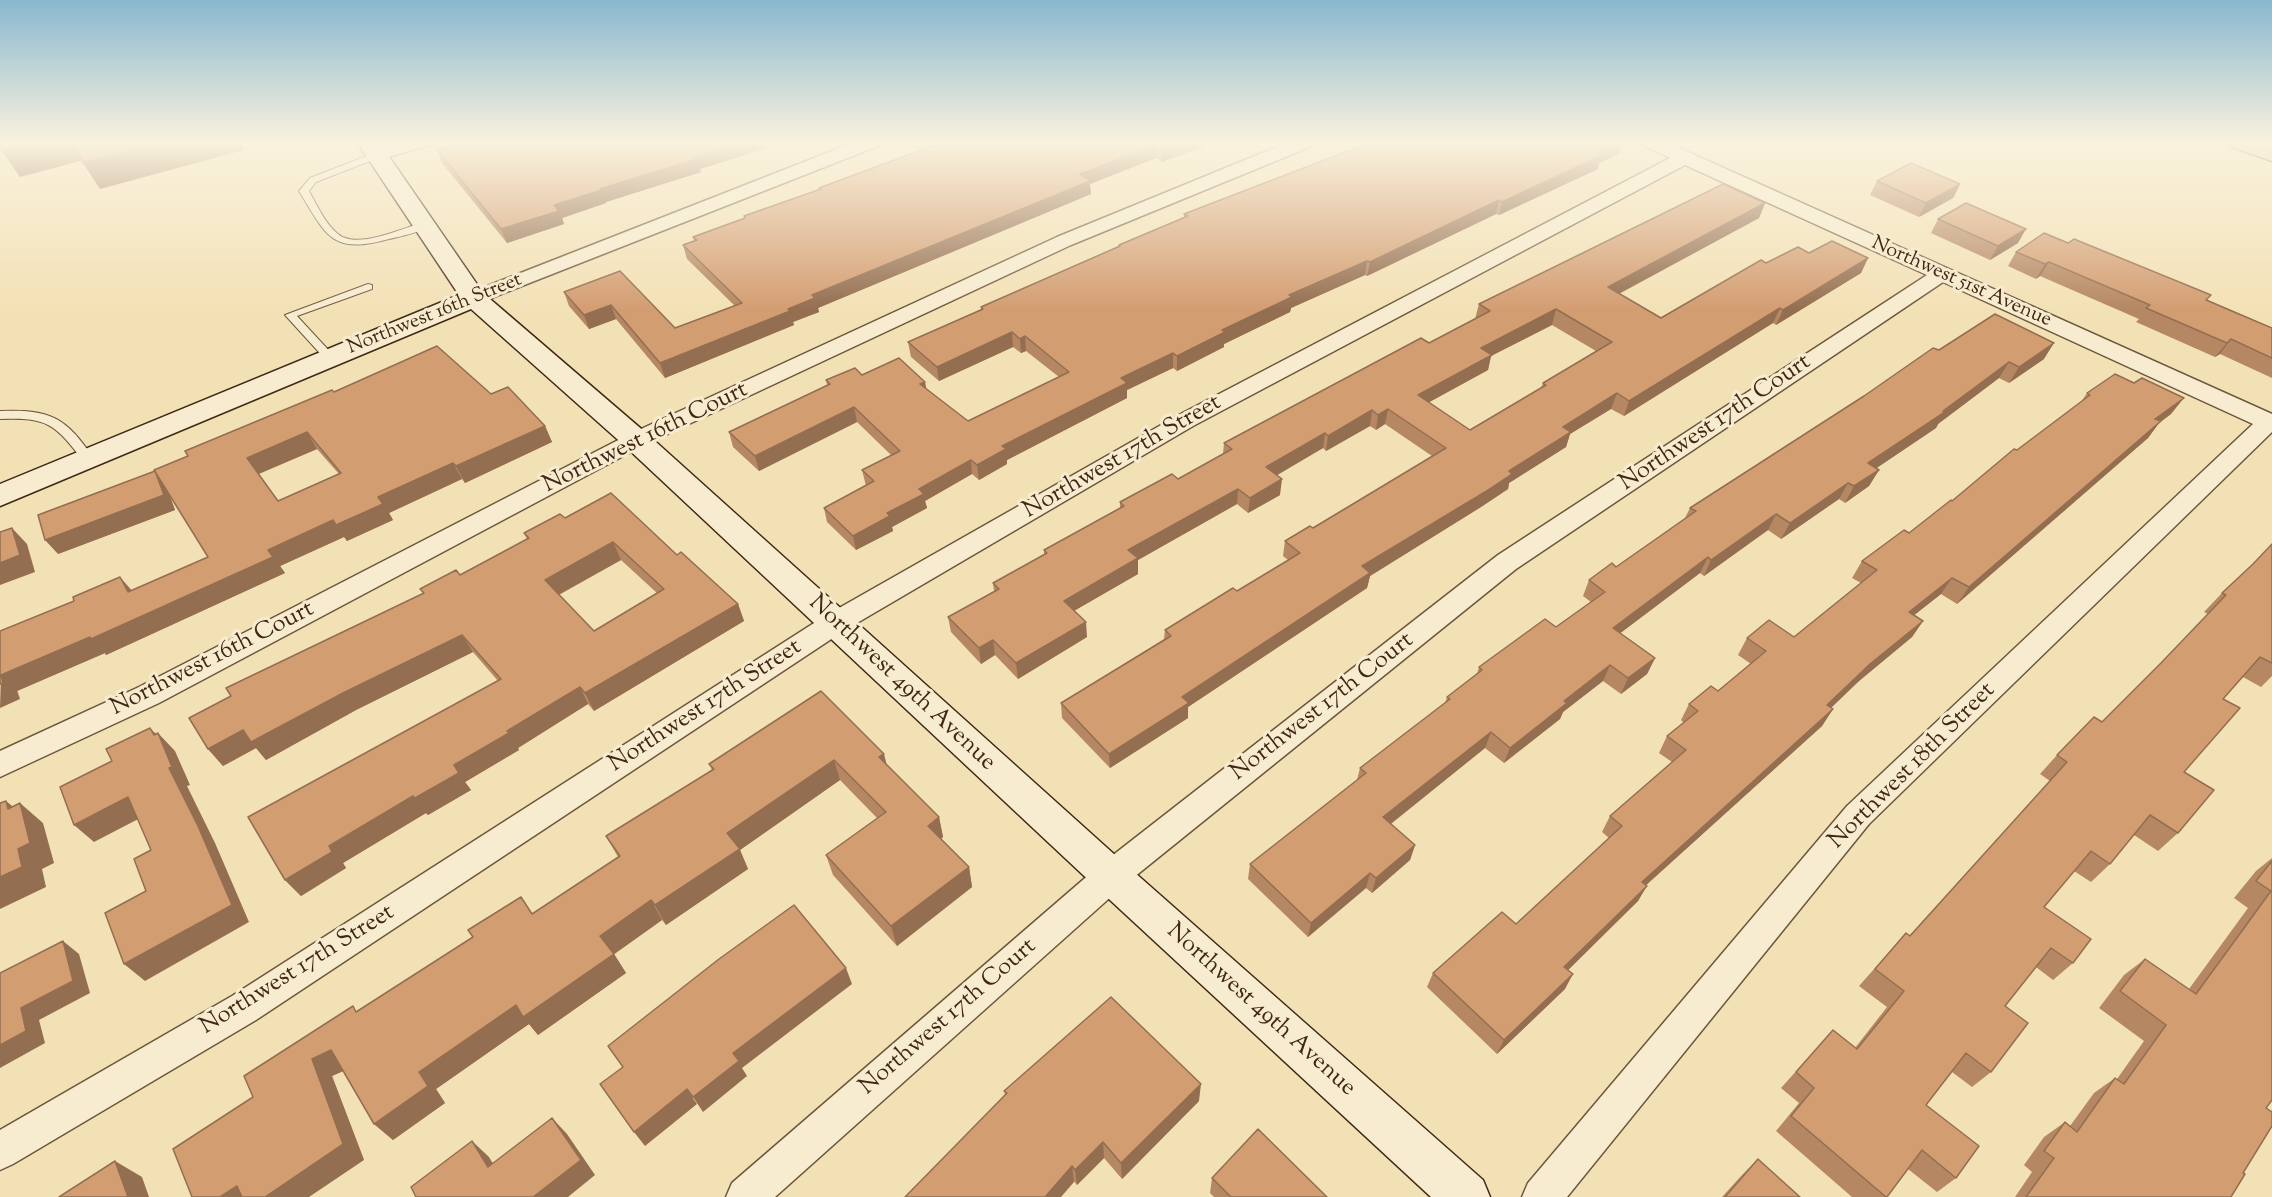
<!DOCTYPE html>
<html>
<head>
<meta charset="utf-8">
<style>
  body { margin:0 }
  canvas { display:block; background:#f3e1b6 }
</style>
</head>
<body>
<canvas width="2272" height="1197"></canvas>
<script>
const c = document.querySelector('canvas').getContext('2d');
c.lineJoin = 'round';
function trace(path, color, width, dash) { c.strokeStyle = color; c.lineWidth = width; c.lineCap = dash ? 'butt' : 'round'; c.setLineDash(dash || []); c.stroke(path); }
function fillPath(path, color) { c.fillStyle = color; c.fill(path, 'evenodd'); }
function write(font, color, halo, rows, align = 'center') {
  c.font = font + ' "Sorts Mill Goudy",serif'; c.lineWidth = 6; c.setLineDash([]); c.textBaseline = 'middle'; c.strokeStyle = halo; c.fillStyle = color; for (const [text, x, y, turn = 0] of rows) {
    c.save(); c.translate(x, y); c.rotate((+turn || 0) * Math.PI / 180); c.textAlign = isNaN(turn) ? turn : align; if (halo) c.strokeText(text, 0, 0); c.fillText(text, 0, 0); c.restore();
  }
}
const lane = new Path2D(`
  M377,152L380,153V157L316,182L309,191C317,205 325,224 338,234C357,250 403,228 424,222L429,225C419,233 402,236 389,239C331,255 327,236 299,191L310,178Z
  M368,284L372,285V289L297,316L334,356V360H326L285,315Z
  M0,411C50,409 66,417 94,459L88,463L84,462C55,424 48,417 0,419Z`);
const street = new Path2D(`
  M400,142H430L427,146L377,160L371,159L368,155L371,151Z
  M855,142H881L878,146L481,302L474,304L467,302L464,298L467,294Z
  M1289,142H1315L1312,146L1071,245L644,445L159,703L0,777V751L139,687L628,435L1057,237Z
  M1641,142H1666L2272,414V432L1869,824L1567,1197H1522L1528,1183L1847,806L2253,424L1943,282L1516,569L1123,886L775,1197H726L732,1183L1099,866L1498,555L1927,275L1685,165L1193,426L845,630L256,1020L13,1164L0,1170V1130L232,996L825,616L1177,416L1670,158L1644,146Z`);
const secondary = new Path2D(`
  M357,142H379L483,293L646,433L1125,864L1483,1180L1490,1197H1431L1097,888L626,447L471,309L0,506V484L459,295Z`);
const highway = new Path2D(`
  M2228,142H2261L2272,146V161L2231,147Z`);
trace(lane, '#6e563c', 2);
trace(street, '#6e563c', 3);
trace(secondary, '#412714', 3);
trace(highway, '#412714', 3);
fillPath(lane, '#f7ecd0');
fillPath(street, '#f7ecd0');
fillPath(secondary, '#f7ecd0');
fillPath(highway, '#eac07b');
fillPath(new Path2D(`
  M943,142H1202V147L1162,162L1156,158L1090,184L1091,194L818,308L819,312L793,322L794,325L665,378L616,319L589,329L569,306L564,292L620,271L675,328L735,306L687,259L683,245L694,241L693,237L744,218V216L819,190V188Z
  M1363,142L1619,154L1599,163L1598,169L1499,215L1496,214L1367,276L1365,275L1291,308L1290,312L1224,344V347L1177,371L1173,368L1127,390V398L1007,460V464L979,480L972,474L925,501L927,508L892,527L893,531L856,550L827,522L824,508L866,486L862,470L891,455L857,422L759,471L733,447L729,432L827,385L826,380L862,375L926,389L968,421L1059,377L1026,351L1021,353L1013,347L939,381L911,357L908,342L981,310V307L1119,246V245L1184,217V214L1363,145Z
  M766,144L767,148L700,169L701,172L606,202V203L562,218L564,224L507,243L442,163L437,150Z
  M1877,181L1960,184L1953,198L1919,217L1870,195Z
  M1765,203L1759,218L1619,294L1661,318L1766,263L1809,253L1868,258L1861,273L1776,325L1773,323L1624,416L1611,409L1570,434L1566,447L1509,483L1508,489L1481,507L1370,576L1367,588L1188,707V718L1110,768L1062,718L1061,703L1164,639L1165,630L1237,591L1288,560L1283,556L1285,541L1313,528L1432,456L1385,424L1376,430L1370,426L1326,451L1323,448L1276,475L1280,495L1248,513L1237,504L1138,560V574L1074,611L1087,637L1018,679L995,655L981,664L951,632L948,617L994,591L993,583L1044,555V550L1120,508V502L1178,479L1223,454L1224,443L1429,343L1475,319L1479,304ZM1552,325L1596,351L1543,383L1541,388L1470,430L1429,402L1488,370L1491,356Z
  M1938,219L2018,243L1990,260L1931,233Z
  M2016,252L2208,300L2272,328V378L2220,354L2215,357L2136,322L2139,319L2040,276L2036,279L2008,266Z
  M1939,350L2044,359L2009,383L1999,378L1938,424L1936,428L1876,468L1879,470L1869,486L1845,503L1839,499L1781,539L1768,530L1704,576L1700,573L1620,633L1655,658L1647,674L1621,694L1603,681L1563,712L1560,719L1504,763L1485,748L1391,824L1415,845L1410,860L1372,893L1366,888L1308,937L1248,879L1250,864L1357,780L1360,768L1445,703L1447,697L1477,674L1479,667L1556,627L1591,602L1583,596L1589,580L1616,567L1685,518L1690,508Z
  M334,392L491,394L545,426L552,442L465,483L462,479L389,513L393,520L347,541L344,537L280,566L285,573L106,655L105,653L17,691L20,699L0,631L132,590L208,557L169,493L175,510L58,554L155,471ZM317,449L339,474L278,501L259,474Z
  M2087,393L2171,414L2159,423L2148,438L1957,604L1941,594L1914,615L1923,621L1912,637L1859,681L1831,708L1833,709L1822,726L1646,885L1638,901L1568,970L1565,989L1497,1054L1427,987L1433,973L1516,924L1609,838L1602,832L1610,816L1672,762L1659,753L1667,736L1684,723L1681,720L1689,704L1718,691L1751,664L1738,655L1747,638L1794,637L1861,583L1852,578L1862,561L1909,533L1952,501L2081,402Z
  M565,518L677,555L738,604L744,621L594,711L588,704L518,748L519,750L465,782L471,790L428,815L426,813L343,863L346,868L301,896L285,880L498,681L473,652L356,710L266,760L256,748L223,766L208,749L231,696L423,593L420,589L460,575L527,539L524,533ZM621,560L657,593L594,631L559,595Z
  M2272,544V676L2261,687L2243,677L2223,699L2184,772L2178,833L2158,851L2134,835L2110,864L2091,882L2074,871L2044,907L2073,963L2053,980L2036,967L2005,1006L1991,1072L1972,1087L1952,1072L1926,1105L1956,1178L1937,1192L1908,1169L1887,1197H1852L1776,1131L1799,1103L1781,1088L1833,1030L1855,1048L1887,1007L1859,986L1906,933L1909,936L2050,781L2040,774L2057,755L2102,722L2161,663L2208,614L2204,612L2222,593L2253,564Z
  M821,691L887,765L939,817L943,837L941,839L969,867L972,887L897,946L833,875L826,855L877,818L840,780L740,850L748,869L666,925L662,920L614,954L626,973L538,1035L529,1024L436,1089L445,1103L393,1140L374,1124L344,1071L332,1076L364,1160L253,1097L358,1011L533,913L618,857L606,836L712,770L709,764Z
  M2272,858V1100L2266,1108L2243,1173L2231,1197H2015L2032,1172L2024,1165L2044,1137L2065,1122L2070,1126L2094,1093L2115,1078L2117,1079L2144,1041L2099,1008L2124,975L2145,959L2189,989L2248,908L2234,898L2256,871Z
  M1004,1091L1199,1101L1122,1179L1104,1158L1077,1185L1005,1095Z
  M1758,1159L1800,1197H1722L1742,1175Z
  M1212,1178L1327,1197H1214L1210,1193Z`), '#b58762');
fillPath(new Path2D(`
  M36,142H77L88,159L20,177L2,151Z
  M162,142H240L244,150L100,189L83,163Z
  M741,142H773L766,144L767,148L700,169L701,172L606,202V203L562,218L564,224L507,243L501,229L554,205L600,189L695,157Z
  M1179,142H1202V147L1162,162V149Z
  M1618,142H1622L1619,154L1599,163L1598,169L1499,215L1502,202L1596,152Z
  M1156,145V158L1090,184L1091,194L818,308L819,312L793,322L794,325L665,378L660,363L788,309L812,295L1080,174Z
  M1960,184L1953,198L1919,217L1926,203Z
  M1499,200L1496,214L1367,276L1370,262Z
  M1765,203L1759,218L1603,302L1608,287Z
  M2026,229L2018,243L1990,260L1998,246Z
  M1868,258L1861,273L1776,325L1783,310Z
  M1367,261L1365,275L1291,308L1290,312L1224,344V347L1177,371V356L1222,330L1289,295Z
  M2049,262L2040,276L2036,279L2045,264Z
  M611,305L616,319L589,329L584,315Z
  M1780,308L1773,323L1624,416L1629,401Z
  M1556,309L1552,325L1491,356L1488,370L1415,410L1418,395L1481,348Z
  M1012,332L1013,347L939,381L937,367Z
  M1025,336L1026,351L1021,353L1020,339Z
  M2231,339L2220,354L2215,357L2227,343Z
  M2054,343L2044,359L2009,383L2019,367Z
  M1173,353V368L1127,390V398L1007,460V464L979,480L977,465L1002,446L1121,378Z
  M2009,362L1999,378L1938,424L1936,428L1859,480L1868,463L1943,411Z
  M925,382L928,396L920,384Z
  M1617,393L1611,409L1570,434L1566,447L1509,483L1508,489L1481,507L1370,576L1367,588L1188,707V718L1110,768L1109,754L1182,697L1362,566L1509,471L1563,427Z
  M2184,398L2171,414L2159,423L2148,438L1957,604L1969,587L2155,419Z
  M854,407L857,422L759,471L755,456Z
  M1388,409L1385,424L1376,430L1378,415Z
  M1372,410L1370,426L1326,451L1328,436Z
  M545,426L552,442L465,483L456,466Z
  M307,432L317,449L258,474L247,458Z
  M1325,433L1323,448L1264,483L1266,467Z
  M971,460L972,474L925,501L927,508L892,527L893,531L856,550L853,536L887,513L919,489Z
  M453,463L462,479L389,513L393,520L347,541L336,525L378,497Z
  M1879,470L1869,486L1845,503L1854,486Z
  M155,471L166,486L175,510L58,554L45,540Z
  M1282,479L1280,495L1248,513L1250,498Z
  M1848,483L1839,499L1781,539L1790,523Z
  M1238,489L1237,504L1138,560V574L1065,616L1064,601L1128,550Z
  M1776,514L1768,530L1704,576L1711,560Z
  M333,520L344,537L280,566L285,573L106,655L105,653L17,691L20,699L0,708L1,675Z
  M12,528L27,544L35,572L0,585V563Z
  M613,542L621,560L554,597L545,580Z
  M1708,557L1700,573L1606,644L1613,628Z
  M120,577L134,593L128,592Z
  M1952,578L1941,594L1898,628L1909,612Z
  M738,604L744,621L594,711L585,693Z
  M1923,621L1912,637L1859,681L1816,722L1827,705L1870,664Z
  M1086,622L1087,637L1018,679L1016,663Z
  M462,635L473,652L356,710L266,760L256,748L223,766L208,749L243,730L343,693Z
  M993,640L995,655L981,664L979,648Z
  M1655,658L1647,674L1621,694L1628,678Z
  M1610,665L1603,681L1563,712L1560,719L1504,763L1510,748L1564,701Z
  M580,687L588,704L518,748L519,750L465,782L471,790L428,815L426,813L343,863L346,868L301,896L285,880L329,846L413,796L454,765L507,731Z
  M1833,709L1822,726L1633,897L1642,882Z
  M150,728L160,738L158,733L175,751L190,785L187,786L215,843L249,922L145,981L124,964L232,905Z
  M1491,732L1485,748L1379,833L1383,817Z
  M884,754L889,774L879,757Z
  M834,760L840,780L740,850L748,869L666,925L655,905L727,833Z
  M128,797L146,815L94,842L74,825Z
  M6,801L23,815L20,803L43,823L54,863L42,869L46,887L0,909V877L8,809Z
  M939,817L943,837L932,846L928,826Z
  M1415,845L1410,860L1372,893L1376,878Z
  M969,867L972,887L897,946L891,926Z
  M1370,873L1366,888L1308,937L1311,923Z
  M1647,886L1638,901L1557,981L1564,967Z
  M651,900L662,920L613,955L600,936Z
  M63,941L79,954L90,993L39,1020L45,1043L0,1068V1045L21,1008Z
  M614,954L626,973L538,1035L529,1024L436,1089L445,1103L393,1140L374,1124L419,1072L516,1005Z
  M846,968L852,984L742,1068L747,1076L703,1112L693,1097L733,1053Z
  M1573,974L1565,989L1497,1054L1504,1040Z
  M331,1050L351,1067L332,1076L364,1160L309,1197H265L312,1059Z
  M1201,1084L1199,1101L1122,1179L1121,1163Z
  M687,1089L697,1104L645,1146L634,1132Z
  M552,1118L567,1134L595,1175L568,1197H533Z
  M472,1141L489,1157L504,1182L488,1167Z
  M1103,1142L1104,1158L1077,1185L1075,1170Z
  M115,1161L142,1177L149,1197H128Z
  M1072,1166L1074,1182L1061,1197H1045Z
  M237,1186L254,1197H220Z`), '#946e50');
const building = new Path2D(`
  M0,142H36L2,151Z
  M75,142H162L83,163Z
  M463,142H741L695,157L697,159L600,189L602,190L554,205L559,211L501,229L437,150Z
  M943,142H1179L1162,149L1156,145L1080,174L1090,181L812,295L815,298L788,309L790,311L660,363L611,305L584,315L564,292L620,271L675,328L742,303L683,245L697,240L693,237L745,218L744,216L821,189L819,188Z
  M1364,142H1618L1596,152L1602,155L1502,202L1499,200L1370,262L1367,261L1289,295L1292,297L1222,330L1225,332L1177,356L1173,353L1121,378L1127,383L1002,446L1006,449L977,465L971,460L919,489L924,494L887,513L890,516L853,536L824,508L874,481L862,470L900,451L854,407L755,456L729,432L830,384L826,380L855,368L862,375L899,358L925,382L920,384L968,421L1069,372L1025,336L1020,339L1012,332L937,367L908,342L983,309L981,307L1120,246L1119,245L1188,216L1184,214L1366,144Z
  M1911,163L1960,184L1926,203L1877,181Z
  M1723,184L1765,203L1608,287L1661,318L1761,260L1766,263L1798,247L1809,253L1832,241L1868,258L1783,310L1780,308L1629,401L1617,393L1563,427L1571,432L1509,471L1512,474L1485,492L1362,566L1370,573L1182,697L1189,703L1109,754L1061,703L1171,636L1165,630L1233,588L1237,591L1300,553L1285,541L1310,526L1313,528L1446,448L1388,409L1378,415L1372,410L1328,436L1325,433L1266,467L1282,479L1250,498L1238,489L1128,550L1138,558L1064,601L1086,622L1016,663L993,640L979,648L948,617L999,589L993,583L1047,553L1044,550L1124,506L1120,502L1172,474L1178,479L1232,449L1224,443L1421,338L1429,343L1490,311L1479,304ZM1556,309L1612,342L1543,383L1546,385L1470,430L1418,395L1492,355L1481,348Z
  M1966,203L2026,229L1998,246L1938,219Z
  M2044,233L2068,243L2074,239L2211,295L2206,300L2272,328V358L2231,339L2227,343L2146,308L2150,305L2049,262L2045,264L2016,252Z
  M1995,314L2054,343L2019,367L2009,362L1943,411L1945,412L1868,463L1879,470L1854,486L1848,483L1790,523L1776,514L1711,560L1708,557L1613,628L1655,658L1628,678L1610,665L1564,701L1567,703L1510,748L1491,732L1383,817L1415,845L1376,878L1370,873L1311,923L1250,864L1366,773L1360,768L1450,699L1447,697L1482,670L1479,667L1545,619L1556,627L1605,592L1589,580L1612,563L1616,567L1696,511L1690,508L1864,396L1933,348L1939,350Z
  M437,346L491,394L508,387L545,426L456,466L453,463L378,497L383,504L336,525L333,520L268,550L273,557L91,639L90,637L1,675L3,683L0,684V631L74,601L73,597L120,577L128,592L208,557L154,470L188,456L185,451L332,390L334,392ZM307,432L341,473L278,501L247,458Z
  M2115,374L2134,383L2142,378L2184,398L2155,419L2161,421L1969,587L1952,578L1909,612L1923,621L1870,664L1827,705L1833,709L1642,882L1647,886L1564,967L1573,974L1504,1040L1433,973L1502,912L1516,924L1622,826L1610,816L1686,750L1667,736L1698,711L1689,704L1711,686L1718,691L1766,651L1747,638L1769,620L1794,637L1877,570L1862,561L1904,530L1909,533L1951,500L1952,501L2014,449L2017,450L2090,395L2087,393Z
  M155,471L164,495L45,540L38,515Z
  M611,493L677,555L681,552L738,604L585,693L580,687L507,731L509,733L454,765L459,773L415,798L413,796L329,846L332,852L285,880L248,817L501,679L462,635L343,693L251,742L243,730L208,749L189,718L231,696L226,688L424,593L420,589L456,570L460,575L529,538L524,533L560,514L565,518ZM613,542L664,589L594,631L545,580Z
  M12,528L20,555L0,563V532Z
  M2272,544V663L2260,657L2223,699L2240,708L2184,772L2214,790L2178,833L2150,815L2110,864L2091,851L2044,907L2091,939L2073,963L2051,948L2005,1006L2028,1023L1991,1072L1966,1053L1926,1105L1979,1146L1956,1178L1922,1150L1887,1197H1886L1791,1116L1814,1088L1796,1072L1833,1030L1857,1049L1904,991L1875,969L1906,933L1910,936L2067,762L2057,755L2094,717L2102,722L2161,663L2226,595L2222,593L2253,564Z
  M821,691L884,754L879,757L939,817L928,826L969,867L891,926L826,855L886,812L834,760L727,833L740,849L655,905L651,900L600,936L614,954L523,1017L516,1005L419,1072L428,1086L374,1124L331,1050L312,1059L343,1144L265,1197H242L237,1186L220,1197H192L173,1149L253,1097L244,1076L353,1006L356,1012L473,937L468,930L521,897L532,914L620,856L606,836L714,769L709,764Z
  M150,728L154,735L158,733L172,767L169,768L198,826L232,905L124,964L105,913L146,891L134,859L151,850L128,797L74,825L60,787L112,761L106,749Z
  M6,801L8,809L20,803L30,843L18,849L22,867L0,877V803Z
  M2272,861V1100L2266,1108L2272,1112V1126L2243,1173L2245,1174L2231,1197H2026L2054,1158L2044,1151L2065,1122L2077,1132L2115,1078L2124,1084L2166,1025L2120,991L2145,959L2196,994L2271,891L2256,881Z
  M794,905L846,968L733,1053L739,1061L693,1097L687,1089L634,1132L600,1084L623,1067L608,1046L719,959Z
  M63,941L73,981L21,1008L26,1031L0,1045V973Z
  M1111,997L1201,1084L1121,1163L1103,1142L1075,1170L1072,1166L1045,1197H905L1007,1093L1004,1091Z
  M552,1118L581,1160L533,1197H416L411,1187L472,1141L488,1167Z
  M1258,1129L1327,1197H1231L1212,1178Z
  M1758,1159L1800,1197H1725Z
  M115,1161L128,1197H59Z`);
fillPath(building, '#d39d72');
trace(building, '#946e50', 1.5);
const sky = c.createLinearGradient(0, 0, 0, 310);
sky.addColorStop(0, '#89b8cf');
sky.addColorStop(0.46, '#faf2de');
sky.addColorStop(1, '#faf2de00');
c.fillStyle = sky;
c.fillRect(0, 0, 2272, 310);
write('20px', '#412714', '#f7ecd0', [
  ["Northwest 51st Avenue",1961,283,24],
  ["Northwest 16th Street",435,315,-22]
]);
write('24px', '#412714', '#f7ecd0', [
  ["Northwest 17th Court",1716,424,-34],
  ["Northwest 16th Court",646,439,-26],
  ["Northwest 17th Street",1123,458,-30],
  ["Northwest 16th Court",213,660,-27],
  ["Northwest 49th Avenue",901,684,43],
  ["Northwest 17th Street",706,707,-33],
  ["Northwest 17th Court",1323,708,-38],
  ["Northwest 18th Street",1913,767,-45],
  ["Northwest 17th Street",298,971,-32],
  ["Northwest 49th Avenue",1260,1011,42],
  ["Northwest 17th Court",949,1018,-41]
]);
</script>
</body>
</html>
